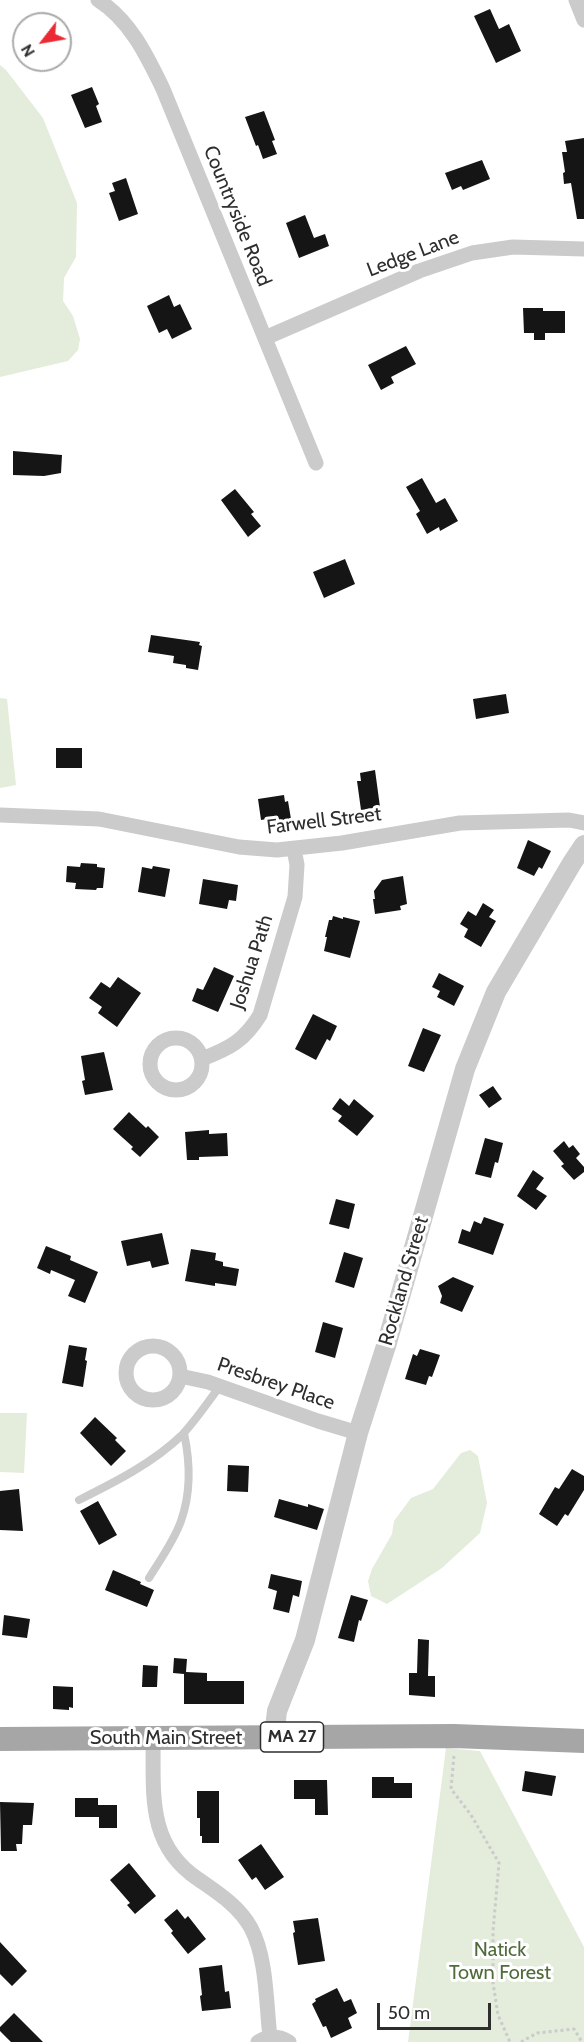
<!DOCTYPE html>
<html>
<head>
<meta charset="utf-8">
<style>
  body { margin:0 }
  #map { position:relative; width:584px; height:2042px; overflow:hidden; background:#fff; font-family:Cabin,sans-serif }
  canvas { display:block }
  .north { position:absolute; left:12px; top:12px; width:60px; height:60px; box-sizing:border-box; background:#fff; border:2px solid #ababab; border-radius:50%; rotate:239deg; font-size:16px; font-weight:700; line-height:24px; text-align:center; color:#2e2e2e }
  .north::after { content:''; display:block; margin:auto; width:21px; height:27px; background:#ec2a34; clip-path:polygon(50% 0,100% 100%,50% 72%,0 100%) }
  .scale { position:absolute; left:377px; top:2003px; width:114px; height:27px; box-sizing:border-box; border:3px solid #2e2e2e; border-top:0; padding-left:8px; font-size:18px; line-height:21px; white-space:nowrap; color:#2e2e2e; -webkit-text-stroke:4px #fff; paint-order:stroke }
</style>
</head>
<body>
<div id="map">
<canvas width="584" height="2042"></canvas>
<div class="north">N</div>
<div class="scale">50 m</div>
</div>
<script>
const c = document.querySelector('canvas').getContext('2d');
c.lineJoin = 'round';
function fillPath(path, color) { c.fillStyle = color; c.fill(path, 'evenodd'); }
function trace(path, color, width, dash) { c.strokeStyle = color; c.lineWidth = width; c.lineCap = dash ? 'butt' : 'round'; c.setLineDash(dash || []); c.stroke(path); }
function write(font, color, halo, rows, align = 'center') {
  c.font = font + ' Cabin,sans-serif'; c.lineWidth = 6; c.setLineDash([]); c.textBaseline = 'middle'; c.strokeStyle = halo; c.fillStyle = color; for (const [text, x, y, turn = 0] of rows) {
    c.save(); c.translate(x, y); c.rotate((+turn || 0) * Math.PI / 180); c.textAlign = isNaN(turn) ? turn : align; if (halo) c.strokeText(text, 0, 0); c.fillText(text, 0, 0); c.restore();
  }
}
fillPath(new Path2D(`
  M0,65L6,70L43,118L77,203L76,257L64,278L63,301L73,316L80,339L78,350L68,361L0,377Z
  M0,698L7,699L16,785L0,788Z
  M0,1413H27L24,1473L0,1472Z
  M470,1450L478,1456L487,1503L480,1533L442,1568L387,1604L371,1596L368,1581L372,1569L392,1534L394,1521L411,1498L433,1489L461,1453Z
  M446,1748L480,1751L584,1947V2042H408Z`), '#e4ecdb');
fillPath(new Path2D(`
  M490,9L499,29L509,24L521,51L496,63L474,16Z
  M92,87L99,104L96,106L102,122L85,128L71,95Z
  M264,111L275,140L272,141L277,154L263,159L258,145L256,146L245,117Z
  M584,138V219H577L571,183L564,184L563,173L565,172L562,152H567L565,141Z
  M482,160L490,179L463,190L461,186L452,190L445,173Z
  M126,178L138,214L119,221L109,193L115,191L112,183Z
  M305,215L314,238L325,234L329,246L299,258L286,223Z
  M169,295L174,307L180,304L192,329L172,339L167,329L159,333L147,306Z
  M523,308H543V311H565V333H545V340H534V333H524Z
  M406,346L416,364L391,377L394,383L381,390L368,365Z
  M13,451L62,455L61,473L44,476L13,475Z
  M422,478L436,503L445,498L458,521L440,531L439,527L427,534L416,514L420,511L406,487Z
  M235,489L254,512L251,514L261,526L248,537L221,500Z
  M345,559L355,584L324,598L313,572Z
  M151,635L200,642L199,645L202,646L198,670L186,668V665L173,663L174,656L148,652Z
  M506,694L509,713L476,719L473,699Z
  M56,748H82V768H56Z
  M375,770L380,807L361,810L357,781H361L360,773Z
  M284,795L285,802L288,801L291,819L273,822V818L261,820L258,799Z
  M528,840L551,851L542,869L539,867L534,876L517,868Z
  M81,863L97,864V867L105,868L103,888H97L96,890L75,889L76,883L66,882L67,866L80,867Z
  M153,866L170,869L165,897L138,892L142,867L152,869Z
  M403,876L407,904L400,906L401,910L375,914L373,899H375L374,891L382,880Z
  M203,879L238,885L236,901L229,900L227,909L199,904Z
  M483,903L494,910L489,917L496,921L481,947L464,937L468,929L460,924L468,911L476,916Z
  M333,916L343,919V917L360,921L350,958L324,951L327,937H325L329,920H332Z
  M214,967L234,976L218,1012L192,1001L197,988L203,990Z
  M439,973L464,986L454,1006L437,997L440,991L432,987Z
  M118,977L141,993L117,1027L98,1013L102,1007L89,998L101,982L110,988Z
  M313,1014L337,1026L330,1041L327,1039L316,1060L295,1049Z
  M423,1028L441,1035L424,1072L408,1066Z
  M104,1052L113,1090L85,1095L82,1081L85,1080L81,1056Z
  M493,1086L502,1099L489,1108L479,1095Z
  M340,1098L349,1106L354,1099L374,1116L357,1136L338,1121L342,1116L332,1109Z
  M129,1112L146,1128L148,1126L159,1137L140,1157L131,1149L133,1147L113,1129Z
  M209,1130V1134L227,1133L228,1156L199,1157V1160H187L185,1132Z
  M485,1138L503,1143L498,1163L495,1162L491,1178L475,1174Z
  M564,1141L569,1148L573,1145L580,1154L576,1158L584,1167V1172L574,1180L561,1166L564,1164L553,1151Z
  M533,1170L544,1178L536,1189L547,1196L536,1210L517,1196Z
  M336,1199L355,1204L349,1229L329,1224Z
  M484,1217L504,1224L493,1255L458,1243L462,1229L470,1232L474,1221L481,1224Z
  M162,1233L169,1264L152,1268L150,1261L127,1266L121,1241Z
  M46,1246L71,1256L70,1260L98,1272L85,1303L68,1296L75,1280L51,1270L50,1274L37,1268Z
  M191,1249L216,1253L215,1260L223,1262V1266L239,1269L236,1286L215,1283V1286L185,1281Z
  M344,1252L363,1258L354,1288L335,1282Z
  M453,1277L474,1286L462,1312L440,1303L442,1296L438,1286Z
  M323,1322L343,1328L335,1358L315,1352Z
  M69,1345L87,1348L85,1360L87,1361L83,1387L62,1383Z
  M420,1349L440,1355L432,1377L429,1376L426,1385L405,1379L413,1354L417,1356Z
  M95,1417L117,1438L115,1440L126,1451L111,1466L80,1433Z
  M228,1465L249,1466L248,1492L227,1491Z
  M572,1469L584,1476V1490L568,1516L565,1514L557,1526L539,1514L555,1487L559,1489Z
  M19,1489L23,1531L0,1530V1491Z
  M279,1499L308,1507V1504L324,1509L317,1530L274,1517Z
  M98,1501L117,1535L99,1545L80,1511Z
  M113,1570L141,1582L140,1584L154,1590L147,1607L105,1590Z
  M271,1574L302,1581L299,1597L293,1595L289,1613L273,1609L277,1591L268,1588Z
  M351,1595L368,1600L361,1621L359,1620L354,1642L338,1638Z
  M4,1615L30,1619L27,1638L2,1635Z
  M418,1639L429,1640L428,1676H435V1697L409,1695V1673H417Z
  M174,1658L187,1659L186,1672L207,1673V1681H244V1704H184V1674L173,1673Z
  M143,1665L158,1666L157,1687H142Z
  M53,1686L73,1687V1708L69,1707V1710L53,1709Z
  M525,1771L556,1776L552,1796L522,1791Z
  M372,1777H394V1783H412V1798H372Z
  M294,1780H327L328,1815H315V1799H294Z
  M197,1791H219V1843H202V1836H200V1818H197Z
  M75,1798H98V1805H117V1828H99V1817H75Z
  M0,1802L34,1803L32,1825H23L22,1844H16L17,1851H1Z
  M261,1844L284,1877L265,1890L256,1877L252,1880L238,1860Z
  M129,1863L156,1896L135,1914L127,1905L130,1903L110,1880Z
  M177,1909L185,1919L188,1916L206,1939L188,1954L171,1933L173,1931L164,1920Z
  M318,1918L325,1961L298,1965L293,1933L295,1932L293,1921Z
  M0,1942L27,1971L12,1986L0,1974Z
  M222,1965L225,1992L229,1991L231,2008L202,2011L200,1996L202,1995L199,1968Z
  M337,1988L344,2002L351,1999L357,2013L348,2018L352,2028L331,2038L326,2026L323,2027L312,2004L316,2001L315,1999Z
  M14,2013L43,2042H11L0,2031V2027Z`), '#151515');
trace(new Path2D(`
  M454,1756L451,1789L471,1815L499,1863L493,1931V1983L498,2015L510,2042
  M521,2042L537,2033L574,2029L582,2042`), '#cbcbcb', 3, [3, 3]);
trace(new Path2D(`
  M79,1500C115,1482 153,1463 182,1435C196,1420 208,1402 220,1386
  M149,1578C160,1560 174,1541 181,1521C191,1493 190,1461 184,1433`), '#cbcbcb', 8);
trace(new Path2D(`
  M98,0C130,20 147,56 163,89L316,463
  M576,0L584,20
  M265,338L419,271L472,253L513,247L584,249
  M0,815L99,819L239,847L277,850L342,843L460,823L569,820L584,823
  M150 1064a26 26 0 1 1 52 0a26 26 0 1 1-52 0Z
  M202,1059C230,1048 244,1041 260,1015L295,897L297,865L294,849
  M126 1373a27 27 0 1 1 54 0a27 27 0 1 1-54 0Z
  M180,1376L208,1382L318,1421L358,1433
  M153,1738C154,1792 146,1844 198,1879C218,1893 239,1906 251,1928C267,1958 266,2004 270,2037
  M258,2042C269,2035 278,2035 289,2042`), '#cbcbcb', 15);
trace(new Path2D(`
  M274,1737L277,1711L305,1640L358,1433L386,1346L465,1069L496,992L572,863L584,845`), '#cbcbcb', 20);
trace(new Path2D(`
  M0,1739L454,1736L584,1741`), '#a6a6a6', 24);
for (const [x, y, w] of [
  [292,1737,63]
]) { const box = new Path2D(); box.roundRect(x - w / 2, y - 15, w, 30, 4.5); c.fillStyle = '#fff'; c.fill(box); trace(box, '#2e2e2e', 1.5); }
write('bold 18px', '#2e2e2e', null, [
  ["MA 27",292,1737]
]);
write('20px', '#2e2e2e', '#fff', [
  ["Countryside Road",237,216,68],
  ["Ledge Lane",413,254,-21],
  ["Farwell Street",324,821,-7],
  ["Joshua Path",252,962,-72],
  ["Rockland Street",404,1281,-74],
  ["Presbrey Place",276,1384,19],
  ["South Main Street",166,1738]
]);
write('20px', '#506c3a', '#fff', [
  ["Natick",500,1950],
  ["Town Forest",500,1973]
]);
</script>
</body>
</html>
